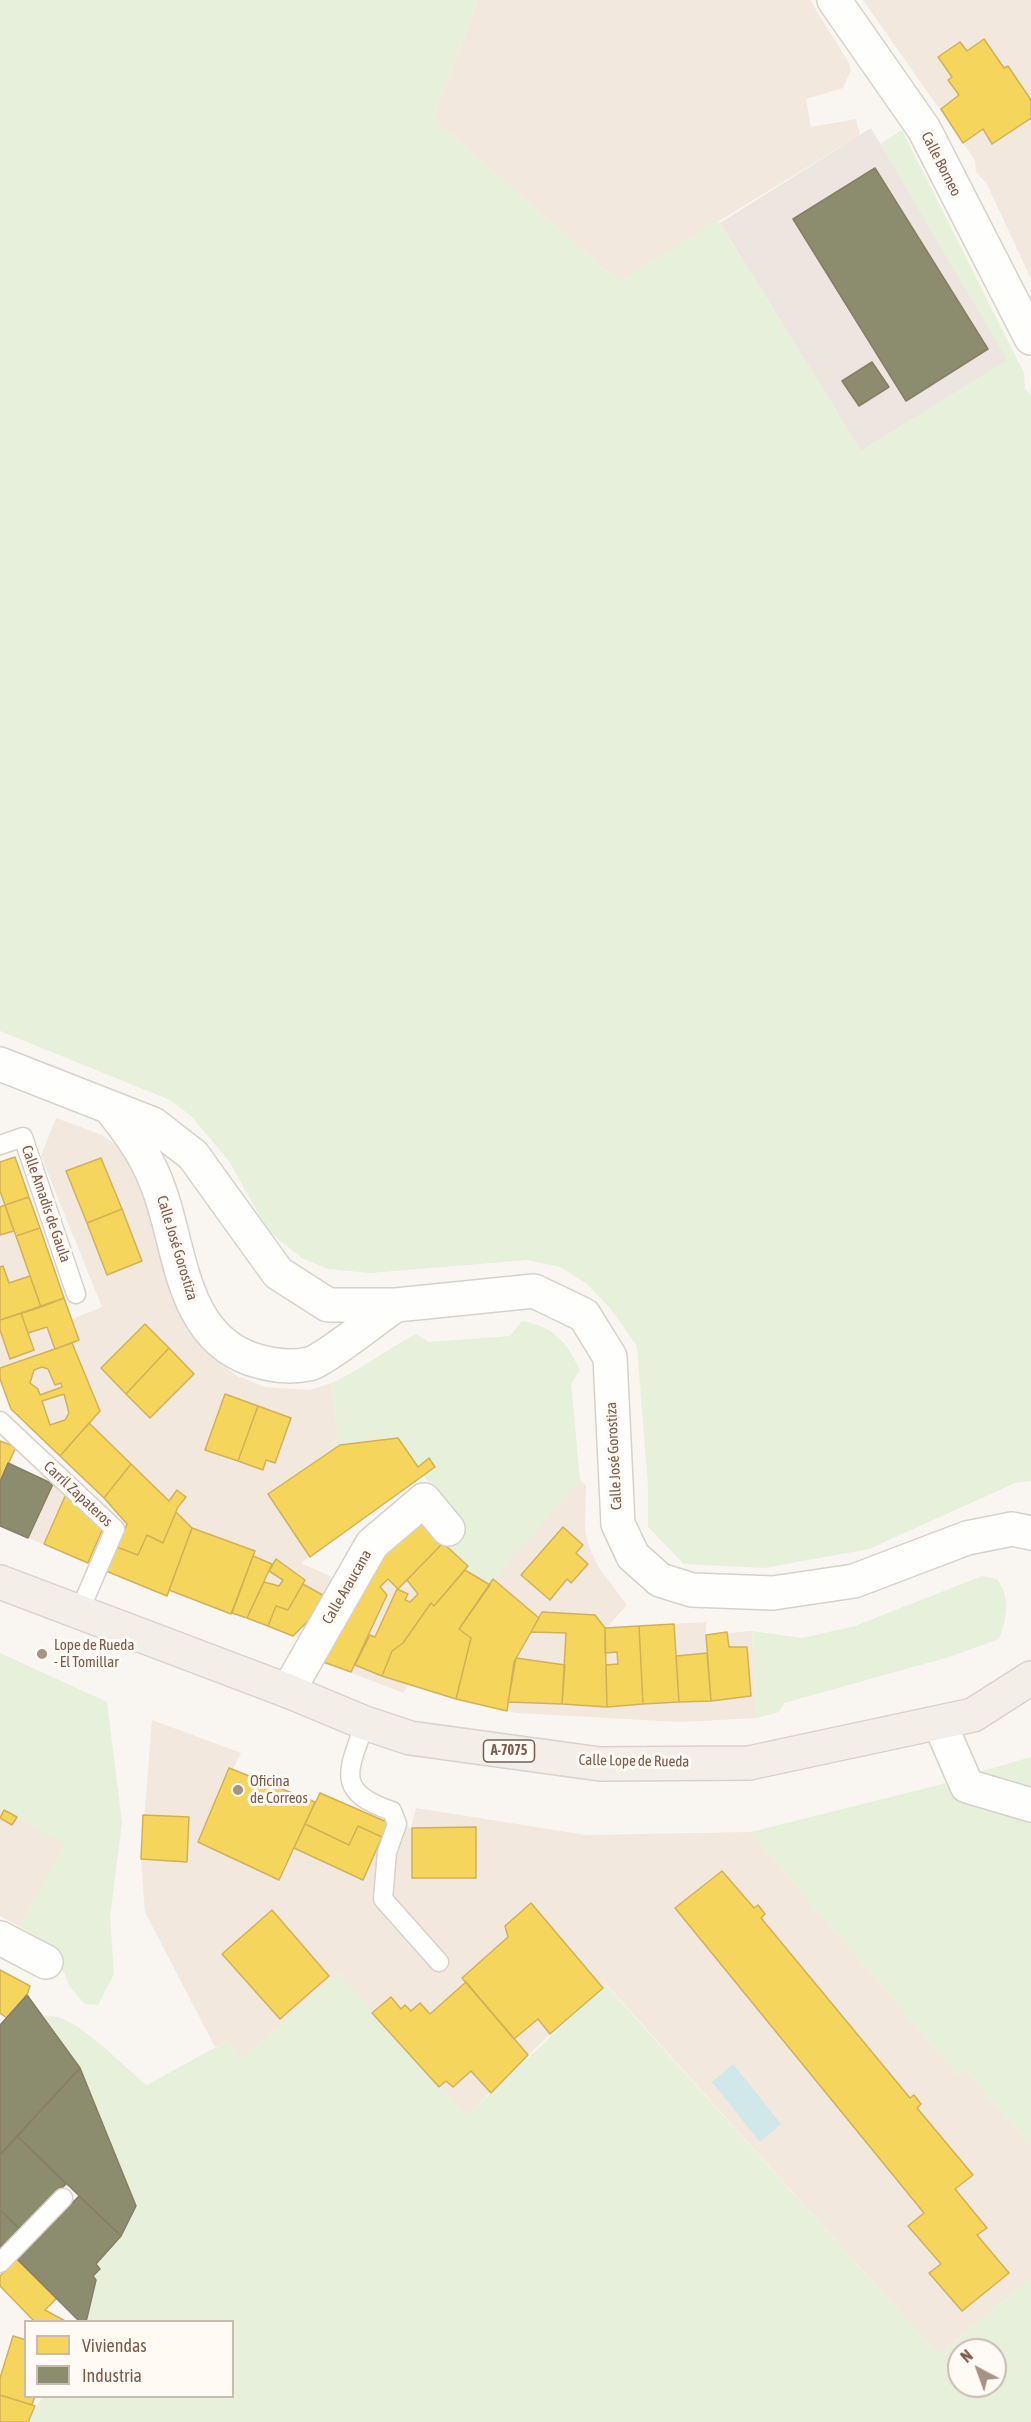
<!DOCTYPE html>
<html>
<head>
<meta charset="utf-8">
<style>
  body { margin:0 }
  #map { position:relative; width:1031px; height:2422px; overflow:hidden; background:#f9f5f0; font-family:"Asap Condensed",sans-serif }
  canvas { display:block }
  .legend { position:absolute; left:24px; top:2320px; width:210px; height:78px; box-sizing:border-box; background:#fffaf3; border:2px solid #cabbb1; margin:0; padding:8px 10px; list-style:none; font-size:18px; color:#7a5c4d }
  .legend li { display:flex; align-items:center; gap:12px; height:30px }
  .legend b { width:30px; border:2px solid #cabbb1 }
  .north { position:absolute; left:947px; top:2338px; width:60px; height:60px; box-sizing:border-box; background:#fffaf3; border:2px solid #cabbb1; border-radius:50%; rotate:319deg; font-size:16px; font-weight:700; line-height:24px; text-align:center; color:#7a5c4d }
  .north::after { content:''; display:block; margin:auto; width:21px; height:27px; background:#a69286; clip-path:polygon(50% 0,100% 100%,50% 72%,0 100%) }
</style>
</head>
<body>
<div id="map">
<canvas width="1031" height="2422"></canvas>
<ul class="legend">
<li><b style="height:16px;background:#f6d55c"></b>Viviendas</li>
<li><b style="height:16px;background:#8c8c6e"></b>Industria</li>
</ul>
<div class="north">N</div>
</div>
<script>
const c = document.querySelector('canvas').getContext('2d');
c.lineJoin = 'round';
function fillPath(path, color) { c.fillStyle = color; c.fill(path, 'evenodd'); }
function trace(path, color, width, dash) { c.strokeStyle = color; c.lineWidth = width; c.lineCap = dash ? 'butt' : 'round'; c.setLineDash(dash || []); c.stroke(path); }
function write(font, color, halo, rows, align = 'center') {
  c.font = font + ' "Asap Condensed",sans-serif'; c.lineWidth = 6; c.setLineDash([]); c.textBaseline = 'middle'; c.strokeStyle = halo; c.fillStyle = color; for (const [text, x, y, turn = 0] of rows) {
    c.save(); c.translate(x, y); c.rotate((+turn || 0) * Math.PI / 180); c.textAlign = isNaN(turn) ? turn : align; if (halo) c.strokeText(text, 0, 0); c.fillText(text, 0, 0); c.restore();
  }
}
fillPath(new Path2D(`
  M478,0H810L849,63L851,70L843,88L806,99L811,127L856,119L860,135L619,282L433,119Z
  M863,0H1031V279L987,184L976,172L975,160Z
  M56,1118L102,1135L126,1152L135,1165L177,1310L187,1330L205,1352L237,1376L265,1387L309,1390L332,1383L338,1440L330,1445L398,1438L429,1458L435,1467L301,1563L332,1577L323,1606L293,1636L169,1590L167,1596L106,1571L127,1524L104,1498L11,1409L0,1379V1162L15,1157L72,1319L102,1307L41,1156Z
  M0,1441L16,1447L9,1463L53,1484L103,1528L88,1563L0,1526Z
  M580,1479L586,1486L585,1531L590,1549L599,1568L627,1605L606,1628L706,1622V1635L752,1631L756,1718L680,1722L517,1713L456,1699L408,1684L404,1693L315,1659L415,1518L468,1566L493,1579Z
  M152,1720L241,1753L233,1769L245,1775L315,1802L320,1793L389,1823L411,1828L416,1808L586,1835L750,1832L958,2075L966,2070L1031,2146V2279L938,2355L607,1985L550,2034L466,2116L338,1973L242,2059L227,2041L215,2047L145,1912L141,1859Z
  M0,1808L65,1844L20,1927L0,1916Z`), '#f2e8de');
fillPath(new Path2D(`
  M871,128L1008,360L861,451L720,223Z`), '#ede5e0');
fillPath(new Path2D(`
  M0,0H478L433,119L619,282L718,220L861,451L1007,360L880,144L902,130L1024,373L1025,388L1031,396V1481L1015,1483L869,1549L764,1568L684,1564L648,1527V1486L637,1346L610,1308L586,1283L560,1267L527,1260L370,1273L328,1269L302,1258L268,1231L229,1161L191,1116L170,1100L0,1031Z
  M522,1321C554,1327 566,1341 580,1370L571,1384L580,1479L490,1585L465,1570L468,1565L443,1543L438,1501L424,1475L435,1467L429,1459L418,1467L398,1438L328,1446L338,1440L332,1383C362,1369 387,1349 416,1334L429,1342L510,1336Z
  M982,1576L997,1579C1011,1599 1007,1617 999,1639L949,1657L784,1703L779,1712L756,1718L752,1631L802,1638L855,1626Z
  M0,1653L107,1702L122,1823L110,1917L114,1974L98,2005L85,2004L70,1987L53,1946L20,1927L64,1844L0,1808Z
  M1031,1757V1791L972,1774Z
  M950,1782L1031,1817V2146L966,2070L958,2075L750,1832Z
  M338,1973L466,2116L606,1985L938,2355L1031,2279V2422H28L42,2397L232,2396V2322L86,2321L96,2280L93,2276L100,2269L96,2264L121,2236L136,2206L80,2068L44,2016C74,2011 120,2065 147,2085L227,2041L242,2059ZM959,2350H995V2386H959Z`), '#e7f0db');
fillPath(new Path2D(`
  M733,2064L781,2124L760,2142L712,2082Z`), '#d0e8ea');
const homes = new Path2D(`
  M984,39L1004,68L1008,66L1031,100V118L992,144L983,129L963,143L941,109L959,95L948,80L952,77L938,57L960,42L967,51Z
  M15,1157L29,1197L5,1205L0,1191V1162Z
  M101,1158L122,1209L87,1223L66,1171Z
  M29,1197L40,1228L16,1236L5,1205Z
  M5,1205L14,1231L0,1235V1207Z
  M122,1209L142,1261L107,1275L87,1223Z
  M40,1228L64,1298L41,1307L16,1236Z
  M3,1266L9,1283L30,1276L41,1307L0,1320V1267Z
  M64,1298L79,1340L55,1349L47,1327L28,1333L21,1313Z
  M21,1313L34,1350L10,1359L0,1330V1320Z
  M145,1324L169,1348L126,1394L101,1368Z
  M72,1343L100,1411L60,1456L11,1409L0,1379V1368ZM42,1367L48,1369L55,1385L61,1383L62,1387L40,1395L38,1389L30,1383L34,1370ZM64,1394L69,1413L65,1420L50,1425L42,1401Z
  M169,1348L194,1374L150,1418L126,1394Z
  M225,1394L258,1406L238,1461L205,1450Z
  M258,1406L291,1418L275,1463L266,1460L263,1470L238,1461Z
  M89,1423L131,1464L104,1498L60,1456Z
  M398,1438L418,1467L429,1458L435,1467L310,1557L268,1494L340,1445Z
  M0,1441L16,1447L0,1482Z
  M131,1464L169,1501L177,1490L186,1497L178,1507L163,1543L147,1535L138,1555L117,1547L127,1524L104,1498Z
  M66,1494L103,1528L88,1563L44,1544Z
  M176,1512L192,1528L167,1596L106,1571L117,1547L138,1555L147,1535L163,1543Z
  M415,1518L443,1543L398,1589L388,1579L380,1587L387,1595L351,1672L315,1659L381,1548Z
  M563,1527L583,1545L576,1553L588,1564L571,1583L567,1579L550,1600L521,1575Z
  M192,1528L255,1551L231,1614L169,1590Z
  M443,1543L468,1566L434,1606L431,1603L403,1643L392,1651L382,1676L355,1665L370,1635L375,1637L397,1589L408,1594L405,1600L410,1602L418,1594L407,1580Z
  M253,1556L272,1564L247,1618L232,1613Z
  M276,1559L305,1580L288,1610L276,1606L268,1626L247,1618L264,1582L279,1586L283,1580L269,1571Z
  M465,1570L490,1585L459,1629L471,1638L456,1699L382,1676L392,1651L403,1643L431,1603L434,1606Z
  M493,1579L539,1618L514,1662L507,1711L456,1699L471,1638L459,1629Z
  M303,1584L326,1597L323,1606L293,1636L268,1626L276,1606L288,1610Z
  M542,1612L595,1615L605,1628L607,1707L562,1704L566,1633L531,1632Z
  M674,1624L679,1702L643,1704L639,1626Z
  M639,1626L643,1704L607,1707L606,1665L618,1664L617,1652L605,1653V1628Z
  M727,1632L729,1647H747L751,1696L711,1701L706,1635Z
  M707,1653L711,1701L679,1702L676,1656Z
  M516,1658L565,1665L562,1704L508,1702Z
  M229,1768L315,1802L279,1880L198,1842Z
  M320,1793L389,1823L382,1837L358,1826L349,1845L305,1824Z
  M4,1810L17,1817L12,1825L0,1818Z
  M143,1815L189,1817L187,1862L141,1859Z
  M305,1824L349,1845L358,1826L382,1837L363,1880L294,1848Z
  M476,1827V1878H412V1828Z
  M722,1871L754,1908L758,1905L765,1914L761,1918L910,2098L914,2095L921,2104L917,2108L973,2175L955,2189L987,2228L977,2235L1009,2273L962,2311L929,2273L941,2264L908,2226L924,2213L675,1908Z
  M531,1903L603,1988L550,2034L538,2019L514,2039L462,1978L508,1937L505,1926Z
  M272,1910L329,1976L280,2019L222,1954Z
  M0,1970L30,1986L27,1995L7,2018L0,2013Z
  M466,1982L528,2055L491,2093L471,2071L453,2087L446,2081L439,2087L372,2013L391,1997L401,2009L405,2005L411,2011L420,2003L430,2014Z
  M17,2259L57,2298L45,2310L67,2322H35L0,2286V2276Z
  M13,2336L26,2340V2396H35L32,2405L0,2395V2378Z
  M0,2395L35,2406L28,2422H0Z`);
fillPath(homes, '#f6d55c');
trace(homes, '#d1b158', 1.5);
const industry = new Path2D(`
  M875,168L988,349L906,401L793,219Z
  M872,362L889,387L859,406L842,381Z
  M8,1463L53,1484L28,1538L0,1526V1482Z
  M27,1995L80,2068L0,2155V2025Z
  M80,2068L136,2206L121,2236L17,2136Z
  M17,2136L66,2184L21,2230L0,2210V2155Z
  M79,2196L121,2236L96,2264L100,2269L93,2276L96,2280L86,2322H80L17,2259Z
  M0,2210L21,2230L0,2251Z`);
fillPath(industry, '#8c8c6e');
trace(industry, '#877e64', 1.5);
const lane = new Path2D(`
  M0,1145L23,1137L76,1294
  M0,1421L115,1529L79,1612
  M365,1723C349,1770 333,1791 392,1811L397,1824L387,1852L383,1899L439,1962
  M0,2263L63,2198`);
const street = new Path2D(`
  M0,1064L153,1124L193,1155L278,1273L328,1305H396L534,1291L584,1315L610,1357L618,1524L633,1556L660,1580L692,1590L773,1593L854,1581L967,1538L1012,1529L1031,1533
  M111,1109C134,1138 149,1159 161,1195C181,1254 183,1335 251,1359C269,1365 291,1368 309,1364C323,1361 380,1315 396,1305
  M288,1691L372,1544L424,1500L448,1529
  M940,1724L967,1786L1031,1805
  M0,1938L46,1962`);
const secondary = new Path2D(`
  M834,0L924,129L1031,338`);
const primary = new Path2D(`
  M0,1582L288,1691L365,1723L410,1738L600,1764L749,1763L973,1715L1031,1678`);
trace(lane, '#d7d1cb', 21);
trace(street, '#d7d1cb', 36);
trace(secondary, '#d9d2cb', 36);
trace(primary, '#dad1cc', 36);
trace(lane, '#fefefd', 18);
trace(street, '#fefefd', 33);
trace(secondary, '#fefefd', 33);
trace(primary, '#f3eee8', 33);
for (const [x, y, r, color] of [
  [42,1654,6,"#a69286"],
  [238,1790,6,"#a69286"]
]) { const dot = new Path2D(); dot.arc(x, y, r, 0, 2 * Math.PI); c.fillStyle = color; c.fill(dot); trace(dot, '#fffaf3', 2); }
for (const [x, y, w] of [
  [509,1751,51]
]) { const box = new Path2D(); box.roundRect(x - w / 2, y - 11, w, 22, 4.5); c.fillStyle = '#fffaf3'; c.fill(box); trace(box, '#7a5c4d', 1.5); }
write('bold 14px', '#7a5c4d', null, [
  ["A-7075",509,1751]
]);
write('15px', '#7a5c4d', '#fffaf3', [
  ["Calle Borneo",941,164,63],
  ["Calle Amadis de Gaula",46,1204,71],
  ["Calle José Gorostiza",177,1248,73],
  ["Calle José Gorostiza",614,1456,-93],
  ["Carril Zapateros",78,1494,43],
  ["Calle Araucana",347,1587,-60],
  ["Calle Lope de Rueda",634,1761,1]
]);
write('15px', '#7a5c4d', '#fffaf3', [
  ["Lope de Rueda",54,1645],
  ["- El Tomillar",54,1662],
  ["Oficina",250,1781],
  ["de Correos",250,1798]
], 'left');
</script>
</body>
</html>
